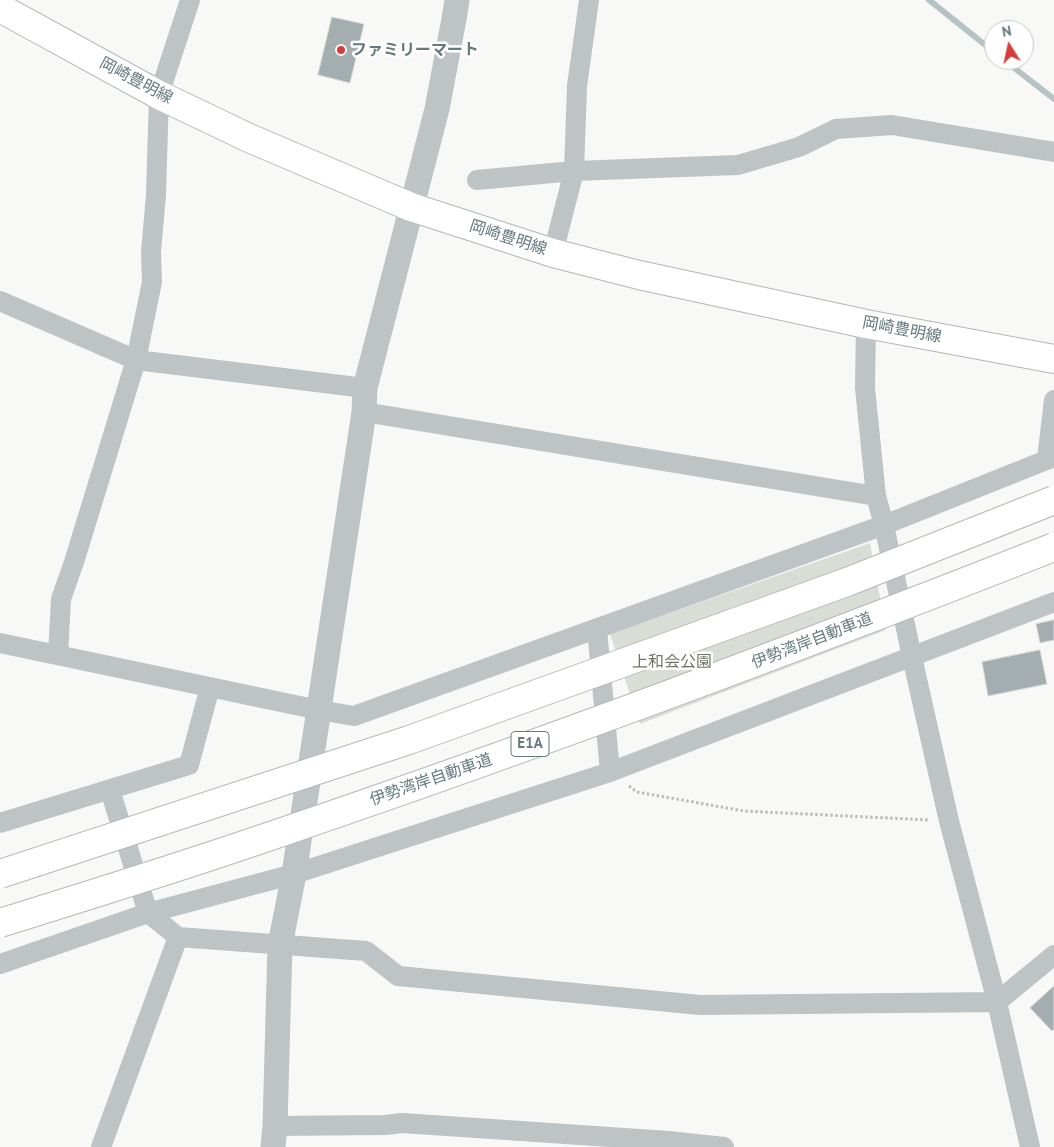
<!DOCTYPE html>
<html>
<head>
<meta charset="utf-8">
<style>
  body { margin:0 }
  #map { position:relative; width:1054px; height:1147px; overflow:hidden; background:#f8f8f6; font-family:"PT Sans",sans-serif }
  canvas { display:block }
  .north { position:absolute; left:984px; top:20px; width:50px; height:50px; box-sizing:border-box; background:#fff; border:1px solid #c2c9cb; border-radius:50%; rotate:350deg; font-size:14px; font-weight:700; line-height:20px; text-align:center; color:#66797e }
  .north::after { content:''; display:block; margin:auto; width:18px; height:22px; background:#d33f3c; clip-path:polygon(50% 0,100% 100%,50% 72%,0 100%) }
</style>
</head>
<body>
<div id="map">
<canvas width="1054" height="1147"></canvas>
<div class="north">N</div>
</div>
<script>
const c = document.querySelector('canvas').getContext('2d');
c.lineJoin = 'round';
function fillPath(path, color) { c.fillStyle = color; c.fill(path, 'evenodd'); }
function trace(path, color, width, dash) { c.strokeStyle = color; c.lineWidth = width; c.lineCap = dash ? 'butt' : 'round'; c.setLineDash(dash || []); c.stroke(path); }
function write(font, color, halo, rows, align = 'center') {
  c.font = font + ' "PT Sans","Noto Sans JP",sans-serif'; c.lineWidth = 5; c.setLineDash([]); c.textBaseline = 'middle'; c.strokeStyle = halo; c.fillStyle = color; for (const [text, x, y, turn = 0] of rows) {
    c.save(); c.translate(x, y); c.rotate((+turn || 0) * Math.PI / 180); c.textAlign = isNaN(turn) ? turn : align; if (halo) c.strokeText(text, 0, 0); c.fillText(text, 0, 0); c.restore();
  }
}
fillPath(new Path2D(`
  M870,543L886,630L640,724L610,634Z`), '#daddd6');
trace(new Path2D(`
  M929,0L994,52
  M1004,60L1054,99`), '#b5c3c4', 6);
const building = new Path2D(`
  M332,17L364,24L350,83L318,75Z
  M1054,620V640L1040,643L1036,624Z
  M1040,650L1047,684L988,696L982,662Z
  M1054,986V1029L1052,1031L1030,1008Z`);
fillPath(building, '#a4aeb1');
trace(building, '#dadad9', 1);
const secondary = new Path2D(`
  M0,8L159,95L249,138L411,207L553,253L639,275L866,324L1054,359`);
trace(secondary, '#b0b8ba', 30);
trace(new Path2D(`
  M629,786L637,792L744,811L929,820`), '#b8bcbe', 3, [2.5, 2.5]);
trace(new Path2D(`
  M477,180L574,171L738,165L799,147L836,129L892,125L1054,152
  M553,253L574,171L577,86L589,0
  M0,301L136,360L365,388
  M866,324L865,388L876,496L884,525L912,657L949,821L997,1002L1030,1147
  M364,412L876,496
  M1047,459L1054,400
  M597,629L610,772
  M0,643L319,710L354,716L884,525L1054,457
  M58,655L61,599L74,562L136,360L152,282L151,252L156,195L159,95L190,0
  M110,790L148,913L178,937L366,951L398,976L700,1005L997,1002L1054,955
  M0,823L189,765L210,687
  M0,964L148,913L294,874L610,772L1054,602
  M275,1126L385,1125L402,1123L669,1141L724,1147
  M101,1147L178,937`), '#bec3c5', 20);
trace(new Path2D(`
  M273,1147L275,1126L280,945L294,874L364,412L365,388L437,109L454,19L457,0`), '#bec3c5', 25);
trace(secondary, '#fff', 28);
const motorwayBridge = new Path2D(`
  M0,874L409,740L847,582L1054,500
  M0,923C80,898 161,873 241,846C515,754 785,653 1054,547`);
trace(motorwayBridge, '#b4b8ba', 30, []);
trace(motorwayBridge, '#fff', 28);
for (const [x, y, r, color] of [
  [341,50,5,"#d33f3c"]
]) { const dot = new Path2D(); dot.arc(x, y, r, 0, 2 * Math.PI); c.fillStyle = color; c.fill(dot); trace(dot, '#fff', 2); }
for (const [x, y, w] of [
  [530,744,38]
]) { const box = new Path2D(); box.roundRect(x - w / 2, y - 12.5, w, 25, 4); c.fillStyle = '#fff'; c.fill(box); trace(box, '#66797e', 1); }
write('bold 15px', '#66797e', null, [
  ["E1A",530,744]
]);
write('bold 16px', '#66797e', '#fff', [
  ["ファミリーマート",351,50]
], 'left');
write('16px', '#66797e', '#fff', [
  ["岡崎豊明線",136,81,28],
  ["岡崎豊明線",508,238,18],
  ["岡崎豊明線",902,330,11],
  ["伊勢湾岸自動車道",812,641,-21],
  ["伊勢湾岸自動車道",431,780,-19]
]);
write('16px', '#6c7765', '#fff', [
  ["上和会公園",672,662]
]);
</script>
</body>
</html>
